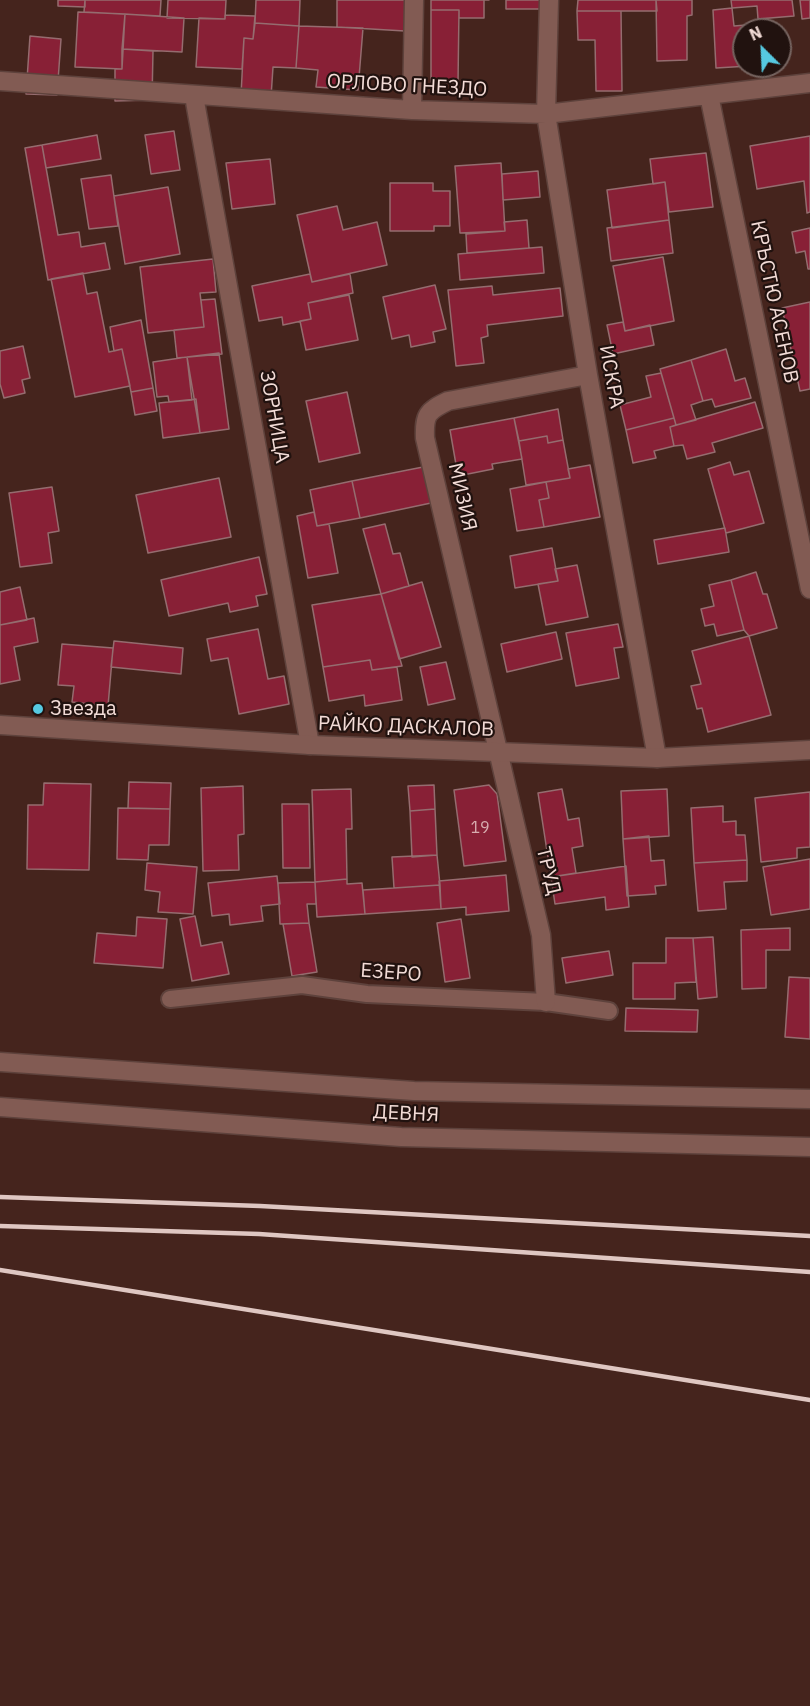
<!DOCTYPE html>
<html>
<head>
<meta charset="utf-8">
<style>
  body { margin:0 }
  #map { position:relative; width:810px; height:1706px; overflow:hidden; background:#45241d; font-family:"IBM Plex Sans",sans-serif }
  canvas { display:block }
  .north { position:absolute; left:732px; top:18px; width:60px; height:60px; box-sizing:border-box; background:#21120f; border:2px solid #75635f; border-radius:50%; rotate:336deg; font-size:16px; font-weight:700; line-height:24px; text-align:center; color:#f3dcd7 }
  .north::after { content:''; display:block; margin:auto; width:21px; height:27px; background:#56c9e1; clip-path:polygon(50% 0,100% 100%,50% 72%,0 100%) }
</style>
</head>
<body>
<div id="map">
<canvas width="810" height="1706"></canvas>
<div class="north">N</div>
</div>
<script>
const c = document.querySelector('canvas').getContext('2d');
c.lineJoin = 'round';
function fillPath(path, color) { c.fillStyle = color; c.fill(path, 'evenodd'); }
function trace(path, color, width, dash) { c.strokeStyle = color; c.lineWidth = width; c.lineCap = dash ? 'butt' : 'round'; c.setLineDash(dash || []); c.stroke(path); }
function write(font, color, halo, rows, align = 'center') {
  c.font = font + ' "IBM Plex Sans",sans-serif'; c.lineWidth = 4.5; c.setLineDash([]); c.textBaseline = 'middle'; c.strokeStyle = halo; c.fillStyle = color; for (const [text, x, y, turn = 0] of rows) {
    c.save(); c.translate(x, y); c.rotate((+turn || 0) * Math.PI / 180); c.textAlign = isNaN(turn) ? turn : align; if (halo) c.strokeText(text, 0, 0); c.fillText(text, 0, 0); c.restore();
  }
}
const building = new Path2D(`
  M58,0H85V7L58,6Z
  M85,0H161L160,16L84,12Z
  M168,0H226L225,19L167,18Z
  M256,0H300L299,26L255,23Z
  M337,0H407L405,31L337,27Z
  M431,0H489H484V18H459V10H431Z
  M506,0H541L540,9H506Z
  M578,0H656L657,11H577Z
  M656,0H692V15L687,16V60L657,61Z
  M731,0H792L794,16L758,19L757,6L732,8Z
  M800,0H810V18L802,19Z
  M732,8L734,26L746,25L744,66H749L716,68L713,10Z
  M431,10H459L458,83L431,82Z
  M577,11H621L622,91H596L595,40H578Z
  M78,12L125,14L122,69L75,67Z
  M125,14L184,18L182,52L122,49Z
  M225,15L255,16L253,39L244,38L242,69L196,67L199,18L225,19Z
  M255,23L299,26L296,68L273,67L271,97L241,95L244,38L253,39Z
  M299,26L363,28L358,90L316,87L318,70L296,68Z
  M30,36L61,39L57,95L26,94Z
  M122,49L153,51L152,100L115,101V69H122Z
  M174,131L180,170L151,174L145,135Z
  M97,135L101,159L46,168L42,145Z
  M810,136V212L807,213L804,181L757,189L750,146Z
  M42,145L58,235L79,232L81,247L105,243L110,269L48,280L25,148Z
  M706,153L713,207L669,212L665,182L653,184L650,159Z
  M270,159L275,204L232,209L226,163Z
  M501,163L505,231L460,233L455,166Z
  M538,171L540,197L503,200L502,174Z
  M111,175L118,226L89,229L81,179Z
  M665,182L669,220L612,228L607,190Z
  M390,183H433V191H450V226H434V231H390Z
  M168,187L180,254L125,264L114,196Z
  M337,206L343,230L377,222L387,265L312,282L297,215Z
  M527,220L529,248L467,253L466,234L505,231L504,222Z
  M669,220L673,253L611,261L607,228Z
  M810,228V269H808L805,251L796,253L792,232Z
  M542,247L544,273L460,280L458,254Z
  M663,257L674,321L625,331L613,266Z
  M213,259L216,292L200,293L204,327L148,333L140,267Z
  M83,273L87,294L97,292L109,352L122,349L130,386L75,397L51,279Z
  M310,274L312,282L350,274L353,293L308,303L311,319L283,325L282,317L259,321L252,286Z
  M435,285L446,329L433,332L435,342L411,347L409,335L392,339L383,297Z
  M492,286L493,295L560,288L563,316L487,325L488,336L481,338L484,363L456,366L448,290Z
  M349,295L358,340L306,350L300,321L311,319L308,303Z
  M215,299L222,354L177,358L174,330L204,327L201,300Z
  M810,302V389L800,391L782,308Z
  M141,320L153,388L131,392L122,349L114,351L110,327Z
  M623,322L625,331L650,325L654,345L613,354L607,325Z
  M23,346L30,378L22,380L25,393L4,398L0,384V351Z
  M726,349L735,381L745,378L751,398L715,407L712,399L703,401L691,360Z
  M219,353L229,429L200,433L187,357Z
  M187,357L192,400L169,402L168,396L157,397L153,362Z
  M691,360L703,401L691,405L696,420L676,425L660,369Z
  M661,373L674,418L626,430L620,405L651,397L646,376Z
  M153,388L157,411L135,415L131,392Z
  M347,392L360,453L319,462L306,401Z
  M196,399L200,433L163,438L159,403Z
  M755,402L763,428L712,443L715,452L687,459L683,445L674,446L670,427Z
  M558,409L563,440L548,443L547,436L519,441L514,418Z
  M514,418L522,459L492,464L493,469L458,476L450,430Z
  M674,418L676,425L670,427L674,446L654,451L656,458L633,463L626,430Z
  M547,436L548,443L563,440L570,478L526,485L519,441Z
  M730,462L734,475L749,471L764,523L726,533L708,469Z
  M590,465L600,517L544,527L539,500L549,498L546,482L570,478L568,469Z
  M423,467L431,503L360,518L352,481Z
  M219,478L231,537L148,553L136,495Z
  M352,481L360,518L317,526L310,490Z
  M546,482L549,498L539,500L544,527L517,531L510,489Z
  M52,487L59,531L48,533L52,563L20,567L9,493Z
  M314,512L317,526L329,524L338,573L308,578L297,516Z
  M385,524L393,554L400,553L409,586L381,594L363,529Z
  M725,528L729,552L658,564L654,540Z
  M552,548L558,581L515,588L510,556Z
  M259,557L267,594L256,596L258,606L230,612L228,603L169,616L161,580Z
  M577,565L588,617L546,625L538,584L558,581L555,569Z
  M756,572L763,594H767L777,628L749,636L744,630L731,580Z
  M731,580L744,630L717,636L714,624L705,626L701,609L714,606L709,585Z
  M422,582L441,647L399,659L381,594Z
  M20,587L27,620L0,625V592Z
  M381,594L402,666L372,670L370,660L323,667L312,605Z
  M34,618L38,642L14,647L20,680L0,684V625Z
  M618,624L623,647L614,648L619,678L576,686L566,633Z
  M258,629L268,679L284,676L289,704L239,714L228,658L211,661L207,639Z
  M556,632L562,659L507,672L501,644Z
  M749,636L771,715L708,732L702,708L697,709L691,686L701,684L692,651Z
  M114,641L183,648L181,674L111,667Z
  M62,644L113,648L108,706L72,702L74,686L58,685Z
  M370,660L372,670L397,667L402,700L365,706L364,695L329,701L323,667Z
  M446,662L455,699L428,705L420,667Z
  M129,782L171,783L170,809L128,808Z
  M44,783L91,784L89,870L27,869L28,805H43Z
  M434,785L435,809L410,811L408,786Z
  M489,785L497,794L506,861L464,866L454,790Z
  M243,786L244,834L238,835L239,870L203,871L201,788Z
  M351,789L352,829H346L347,879L315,882L312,790Z
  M562,789L568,820L579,818L583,846L572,848L576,873L551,877L538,793Z
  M667,789L669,836L623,839L621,791Z
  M810,792V847L797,848V858L761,862L755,798Z
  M282,804H309L310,868H283Z
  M723,806V822L736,821V835H745L747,860L694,863L691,808Z
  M118,808L170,809L169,845H149L148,860L117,859Z
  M435,809L437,855L412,857L410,811Z
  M649,836L651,861L664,860L666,885L655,886L656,894L627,896L623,839Z
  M437,855L440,885L394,888L392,857Z
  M810,859V909L771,915L763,867Z
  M747,860V881L724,882L726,909L698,911L694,863Z
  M147,863L197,867L193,914L158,912L160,892L145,890Z
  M626,866L629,907L606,910L605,897L555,904L551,877Z
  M506,875L509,911L466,915V907L441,909L439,881Z
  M277,876L280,904L261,906L263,921L230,925L229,914L212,916L208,883Z
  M347,879V884L362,883L365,914L317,917L315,882Z
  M315,882L316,904H307L309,923L280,924L278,883Z
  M440,885L441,909L365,914L363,890Z
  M195,916L201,946L222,942L229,974L192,981L180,919Z
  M137,917L167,919L163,968L94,963L97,933L136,936Z
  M461,919L470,978L445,982L437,923Z
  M309,923L317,972L292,976L283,924Z
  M790,928V950H766V988L742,989L741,930Z
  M713,937L717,997L698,999L693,938Z
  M666,938H693L696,982L675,983V999H633V963H666Z
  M609,951L613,975L566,983L562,958Z
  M789,977L810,978V1039L785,1037Z
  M626,1008L698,1010L697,1032L625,1031Z`);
fillPath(building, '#882036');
trace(building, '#956c6f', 1.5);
const lane = new Path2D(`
  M170,999L302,985L367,994L546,1002L609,1011`);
const street = new Path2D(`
  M549,0L546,114L588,375L657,758
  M0,81L412,110L546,114L810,83
  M709,95L810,589
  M194,96L310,745
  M412,110L414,0
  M546,1002L541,935L425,438C424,415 427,411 448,401L588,375`);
const secondary = new Path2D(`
  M0,725L310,745L657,758L810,750
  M0,1062L414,1091L810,1099
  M0,1107L401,1137L810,1147`);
trace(lane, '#5e423c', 20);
trace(street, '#5e423c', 21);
trace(secondary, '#5e423c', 21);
trace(lane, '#825b53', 16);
trace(street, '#825b53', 18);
trace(secondary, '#825b53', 18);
trace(new Path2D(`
  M0,1197L260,1206L810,1236
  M0,1226L259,1234L810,1272
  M0,1270L810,1400`), '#dfc7c2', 4.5);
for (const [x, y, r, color] of [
  [38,709,6,"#56c9e1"]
]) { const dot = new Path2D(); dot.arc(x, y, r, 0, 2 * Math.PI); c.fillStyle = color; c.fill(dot); trace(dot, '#21120f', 2); }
write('16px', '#d8adaf', null, [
  ["19",480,828]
]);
write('20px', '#f3dcd7', '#21120f', [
  ["ОРЛОВО ГНЕЗДО",407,86,3],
  ["КРЪСТЮ АСЕНОВ",774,302,78],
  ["ИСКРА",611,377,80],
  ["ЗОРНИЦА",274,417,80],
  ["МИЗИЯ",462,497,77],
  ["РАЙКО ДАСКАЛОВ",406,727,2],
  ["ТРУД",548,871,76],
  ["ЕЗЕРО",391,973,4],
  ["ДЕВНЯ",406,1114,3]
]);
write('20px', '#f3dcd7', '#21120f', [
  ["Звезда",50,709]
], 'left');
</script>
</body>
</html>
